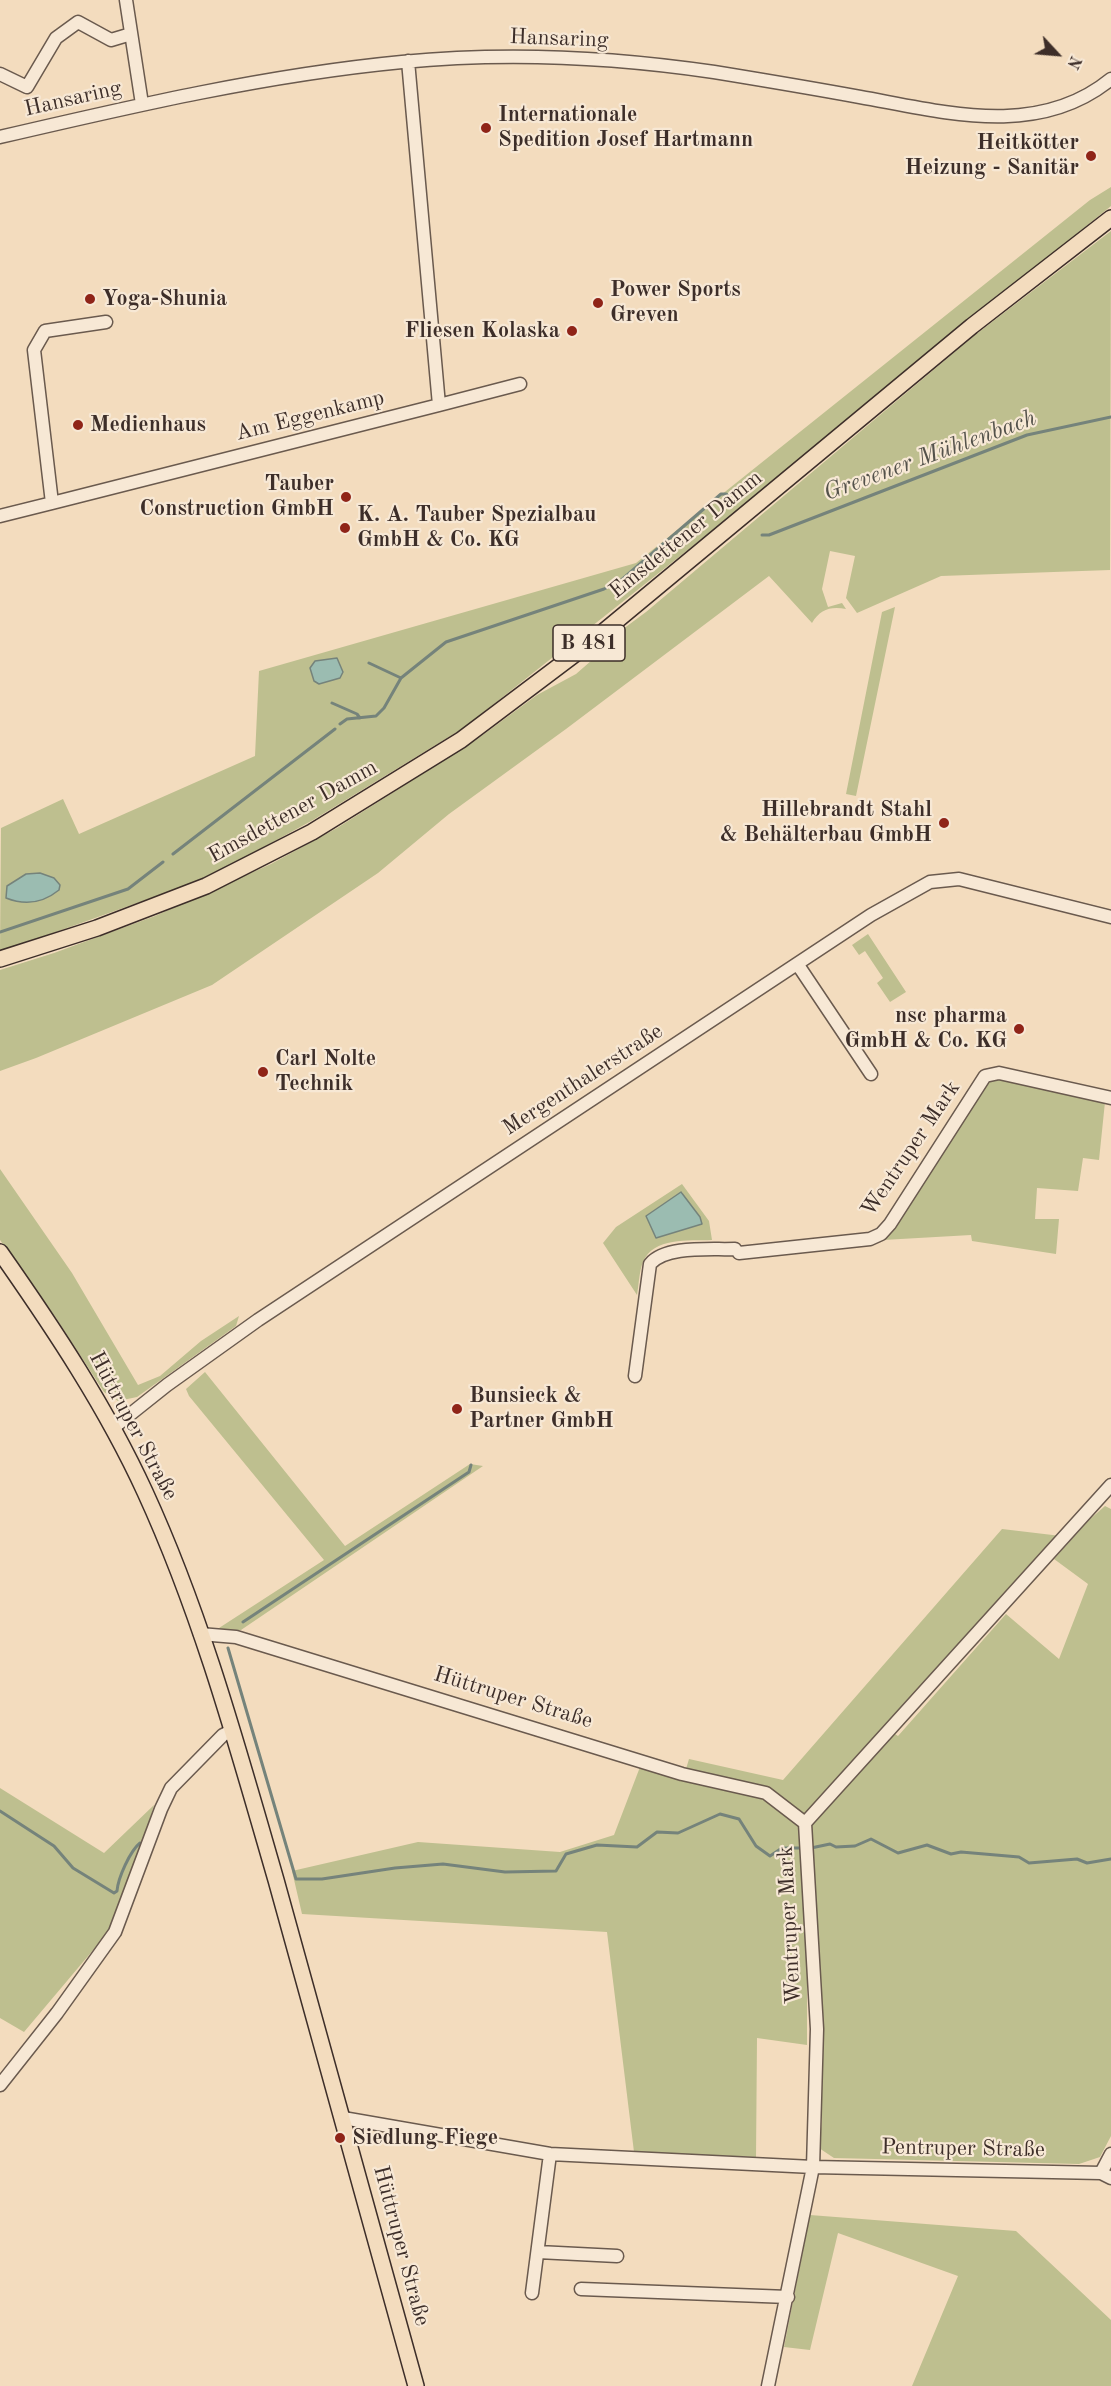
<!DOCTYPE html>
<html>
<head>
<meta charset="utf-8">
<style>
  body { margin:0 }
  #map { position:relative; width:1111px; height:2386px; overflow:hidden; background:#f3dcbe; font-family:"Old Standard TT",serif }
  canvas { display:block }
  .north { position:absolute; left:1027px; top:24px; width:60px; height:60px; -webkit-text-stroke:4px #f7e8d5; paint-order:stroke; rotate:116deg; font-size:16px; font-weight:700; line-height:24px; text-align:center; color:#3d2e29 }
  .north::after { content:''; display:block; margin:auto; width:21px; height:27px; background:#3d2e29; clip-path:polygon(50% 0,100% 100%,50% 72%,0 100%) }
</style>
</head>
<body>
<div id="map">
<canvas width="1111" height="2386"></canvas>
<div class="north">N</div>
</div>
<script>
const c = document.querySelector('canvas').getContext('2d');
c.lineJoin = 'round';
function fillPath(path, color) { c.fillStyle = color; c.fill(path, 'evenodd'); }
function trace(path, color, width, dash) { c.strokeStyle = color; c.lineWidth = width; c.lineCap = dash ? 'butt' : 'round'; c.setLineDash(dash || []); c.stroke(path); }
function write(font, color, halo, rows, align = 'center') {
  c.font = font + ' "Old Standard TT",serif'; c.lineWidth = 4.5; c.setLineDash([]); c.textBaseline = 'middle'; c.strokeStyle = halo; c.fillStyle = color; for (const [text, x, y, turn = 0] of rows) {
    c.save(); c.translate(x, y); c.rotate((+turn || 0) * Math.PI / 180); c.textAlign = isNaN(turn) ? turn : align; if (halo) c.strokeText(text, 0, 0); c.fillText(text, 0, 0); c.restore();
  }
}
fillPath(new Path2D(`
  M1111,187V206L723,522L465,727L313,820L207,878L0,952L1,828L63,799L79,834L255,756L259,671L636,563L1090,200Z
  M1111,231L1110,570L941,576L857,613L846,598L855,556L830,551L822,589L828,607L842,603L846,609C831,606 820,609 812,623L769,576L566,729L449,814L378,873L212,985L36,1058L0,1071V970L54,953L155,916L271,864L337,828L476,740L537,695L576,674L607,647L615,635L646,612L975,335Z
  M895,607L856,796L846,794L882,612Z
  M868,934L906,992L890,1002L877,983L883,978L865,951L859,955L852,945Z
  M1002,1077L1105,1102L1099,1160L1083,1158L1078,1191L1037,1188L1035,1219H1059L1056,1254L972,1241L971,1235L883,1240L891,1233L985,1085L992,1079Z
  M0,1169L72,1273L138,1385L160,1376L201,1341L239,1316L236,1326L137,1397L118,1401L104,1392L56,1318L0,1240Z
  M682,1184L709,1221L712,1240C689,1241 653,1237 643,1262C639,1272 639,1284 637,1295L603,1243L616,1227ZM681,1192L683,1193L680,1230L656,1238L646,1216Z
  M205,1372L345,1546L470,1464L483,1466L241,1630H223L219,1628L324,1560L189,1396L186,1389Z
  M1105,1506L1111,1509V2136L1100,2157L1079,2164L834,2158L819,2148L822,2120L817,1930L807,1932V2045L757,2038L756,2157L634,2152L607,1932L302,1914L292,1871L418,1842L560,1852L614,1835L640,1767L686,1769L689,1759L783,1780L1002,1529L1061,1536L889,1730L898,1736L1006,1614L1059,1659L1088,1584L1054,1559L1089,1520Z
  M0,1788L104,1853L154,1805L134,1871L110,1930L24,2032L0,2018Z
  M810,2215L1016,2231L1111,2320V2386H912L958,2276L838,2233L810,2350L784,2347Z`), '#bebf8f');
const water = new Path2D(`
  M337,658L343,672L340,678L319,684L314,681L310,668L315,661Z
  M40,873L54,878L60,885L59,890C43,903 26,906 6,898L7,886L26,874Z
  M681,1192L700,1217L702,1224L656,1238L646,1216Z`);
fillPath(water, '#9bbcb1');
trace(water, '#75837b', 1.5);
trace(new Path2D(`
  M762,535H769L1027,435L1111,417
  M369,663L401,678
  M332,703L357,714L360,718
  M340,724L347,719L376,716L384,708L401,678L446,642L604,589L619,582L721,494H726L730,497
  M173,854L335,729
  M0,932L128,889L163,862
  M243,1622L469,1472L471,1465
  M228,1648L296,1879H322L395,1868L443,1864L505,1872L556,1871L566,1854L597,1845L637,1847L657,1832L678,1833L720,1814L739,1819L756,1846L770,1856L782,1848H804
  M0,1811L54,1846L73,1868L114,1893L117,1891C118,1878 130,1851 140,1843
  M811,1848L830,1844L836,1847L855,1846L871,1839L898,1853L927,1845L951,1854L961,1852L1019,1857L1029,1863L1077,1859L1087,1863L1111,1859`), '#75837b', 3);
const minor = new Path2D(`
  M126,0L142,104
  M0,74L27,87L56,38L78,22L111,40L131,34
  M0,137C133,106 266,75 402,62C505,52 612,57 714,72C763,80 811,88 860,97C944,112 1038,139 1111,79
  M439,405L520,384
  M52,503L439,405L408,61
  M0,516L52,503L34,350L45,331L106,322
  M798,965L871,1074
  M739,1253L870,1239L881,1234L890,1224L985,1076L999,1073L1111,1098
  M635,1376L650,1264C666,1245 711,1250 735,1249
  M113,1428L167,1385L258,1320L871,915L930,882L959,879L1111,917
  M200,1634L236,1637L682,1774L766,1793L805,1823
  M0,2085L57,2013L115,1932L161,1809L171,1788L223,1735L233,1730
  M343,2118L550,2154L813,2167L1101,2173L1111,2178
  M1101,2173L1111,2154
  M538,2252L617,2256
  M581,2289L788,2297
  M532,2293L550,2154
  M768,2386L813,2167L817,2029L805,1823L1111,1485`);
const major = new Path2D(`
  M0,959L97,928L206,886L312,832L461,740L591,642L972,326L1111,218
  M0,1252C54,1329 106,1407 145,1492C202,1616 238,1749 276,1880C324,2048 370,2217 416,2386`);
trace(minor, '#6a5a4e', 15);
trace(major, '#3d2e29', 18);
trace(minor, '#f7e8d5', 12);
trace(major, '#f3dcbe', 15);
for (const [x, y, r, color] of [
  [486,128,6,"#8f2418"],
  [1091,156,6,"#8f2418"],
  [90,299,6,"#8f2418"],
  [598,303,6,"#8f2418"],
  [572,331,6,"#8f2418"],
  [78,425,6,"#8f2418"],
  [346,497,6,"#8f2418"],
  [345,528,6,"#8f2418"],
  [944,823,6,"#8f2418"],
  [1019,1029,6,"#8f2418"],
  [263,1072,6,"#8f2418"],
  [457,1409,6,"#8f2418"],
  [340,2138,6,"#8f2418"]
]) { const dot = new Path2D(); dot.arc(x, y, r, 0, 2 * Math.PI); c.fillStyle = color; c.fill(dot); trace(dot, '#f7e8d5', 2); }
for (const [x, y, w] of [
  [589,643,72]
]) { const box = new Path2D(); box.roundRect(x - w / 2, y - 18, w, 36, 4.5); c.fillStyle = '#f7e8d5'; c.fill(box); trace(box, '#3d2e29', 1.5); }
write('bold 21px', '#3d2e29', null, [
  ["B 481",589,643]
]);
write('22px', '#3d2e29', '#f7e8d5', [
  ["Hansaring",559,39,2],
  ["Hansaring",73,99,-13],
  ["Am Eggenkamp",310,416,-14],
  ["Emsdettener Damm",686,535,-39],
  ["Emsdettener Damm",293,812,-29],
  ["Mergenthalerstraße",583,1080,-33],
  ["Wentruper Mark",911,1149,-56],
  ["Hüttruper Straße",133,1426,62],
  ["Hüttruper Straße",513,1698,17],
  ["Wentruper Mark",790,1925,-93],
  ["Pentruper Straße",963,2149,1],
  ["Hüttruper Straße",401,2246,75]
]);
write('bold 22px', '#3d2e29', '#f7e8d5', [
  ["Internationale",498,115],
  ["Spedition Josef Hartmann",498,140],
  ["Heitkötter",1079,143,"right"],
  ["Heizung - Sanitär",1079,168,"right"],
  ["Power Sports",610,290],
  ["Greven",610,315],
  ["Yoga-Shunia",102,299],
  ["Fliesen Kolaska",560,331,"right"],
  ["Medienhaus",90,425],
  ["Tauber",334,484,"right"],
  ["Construction GmbH",334,509,"right"],
  ["K. A. Tauber Spezialbau",357,515],
  ["GmbH & Co. KG",357,540],
  ["Hillebrandt Stahl",932,810,"right"],
  ["& Behälterbau GmbH",932,835,"right"],
  ["nsc pharma",1007,1016,"right"],
  ["GmbH & Co. KG",1007,1041,"right"],
  ["Carl Nolte",275,1059],
  ["Technik",275,1084],
  ["Bunsieck &",469,1396],
  ["Partner GmbH",469,1421],
  ["Siedlung Fiege",352,2138]
], 'left');
write('italic 24px', '#54524b', '#f7e8d5', [
  ["Grevener Mühlenbach",930,456,-20]
]);
</script>
</body>
</html>
